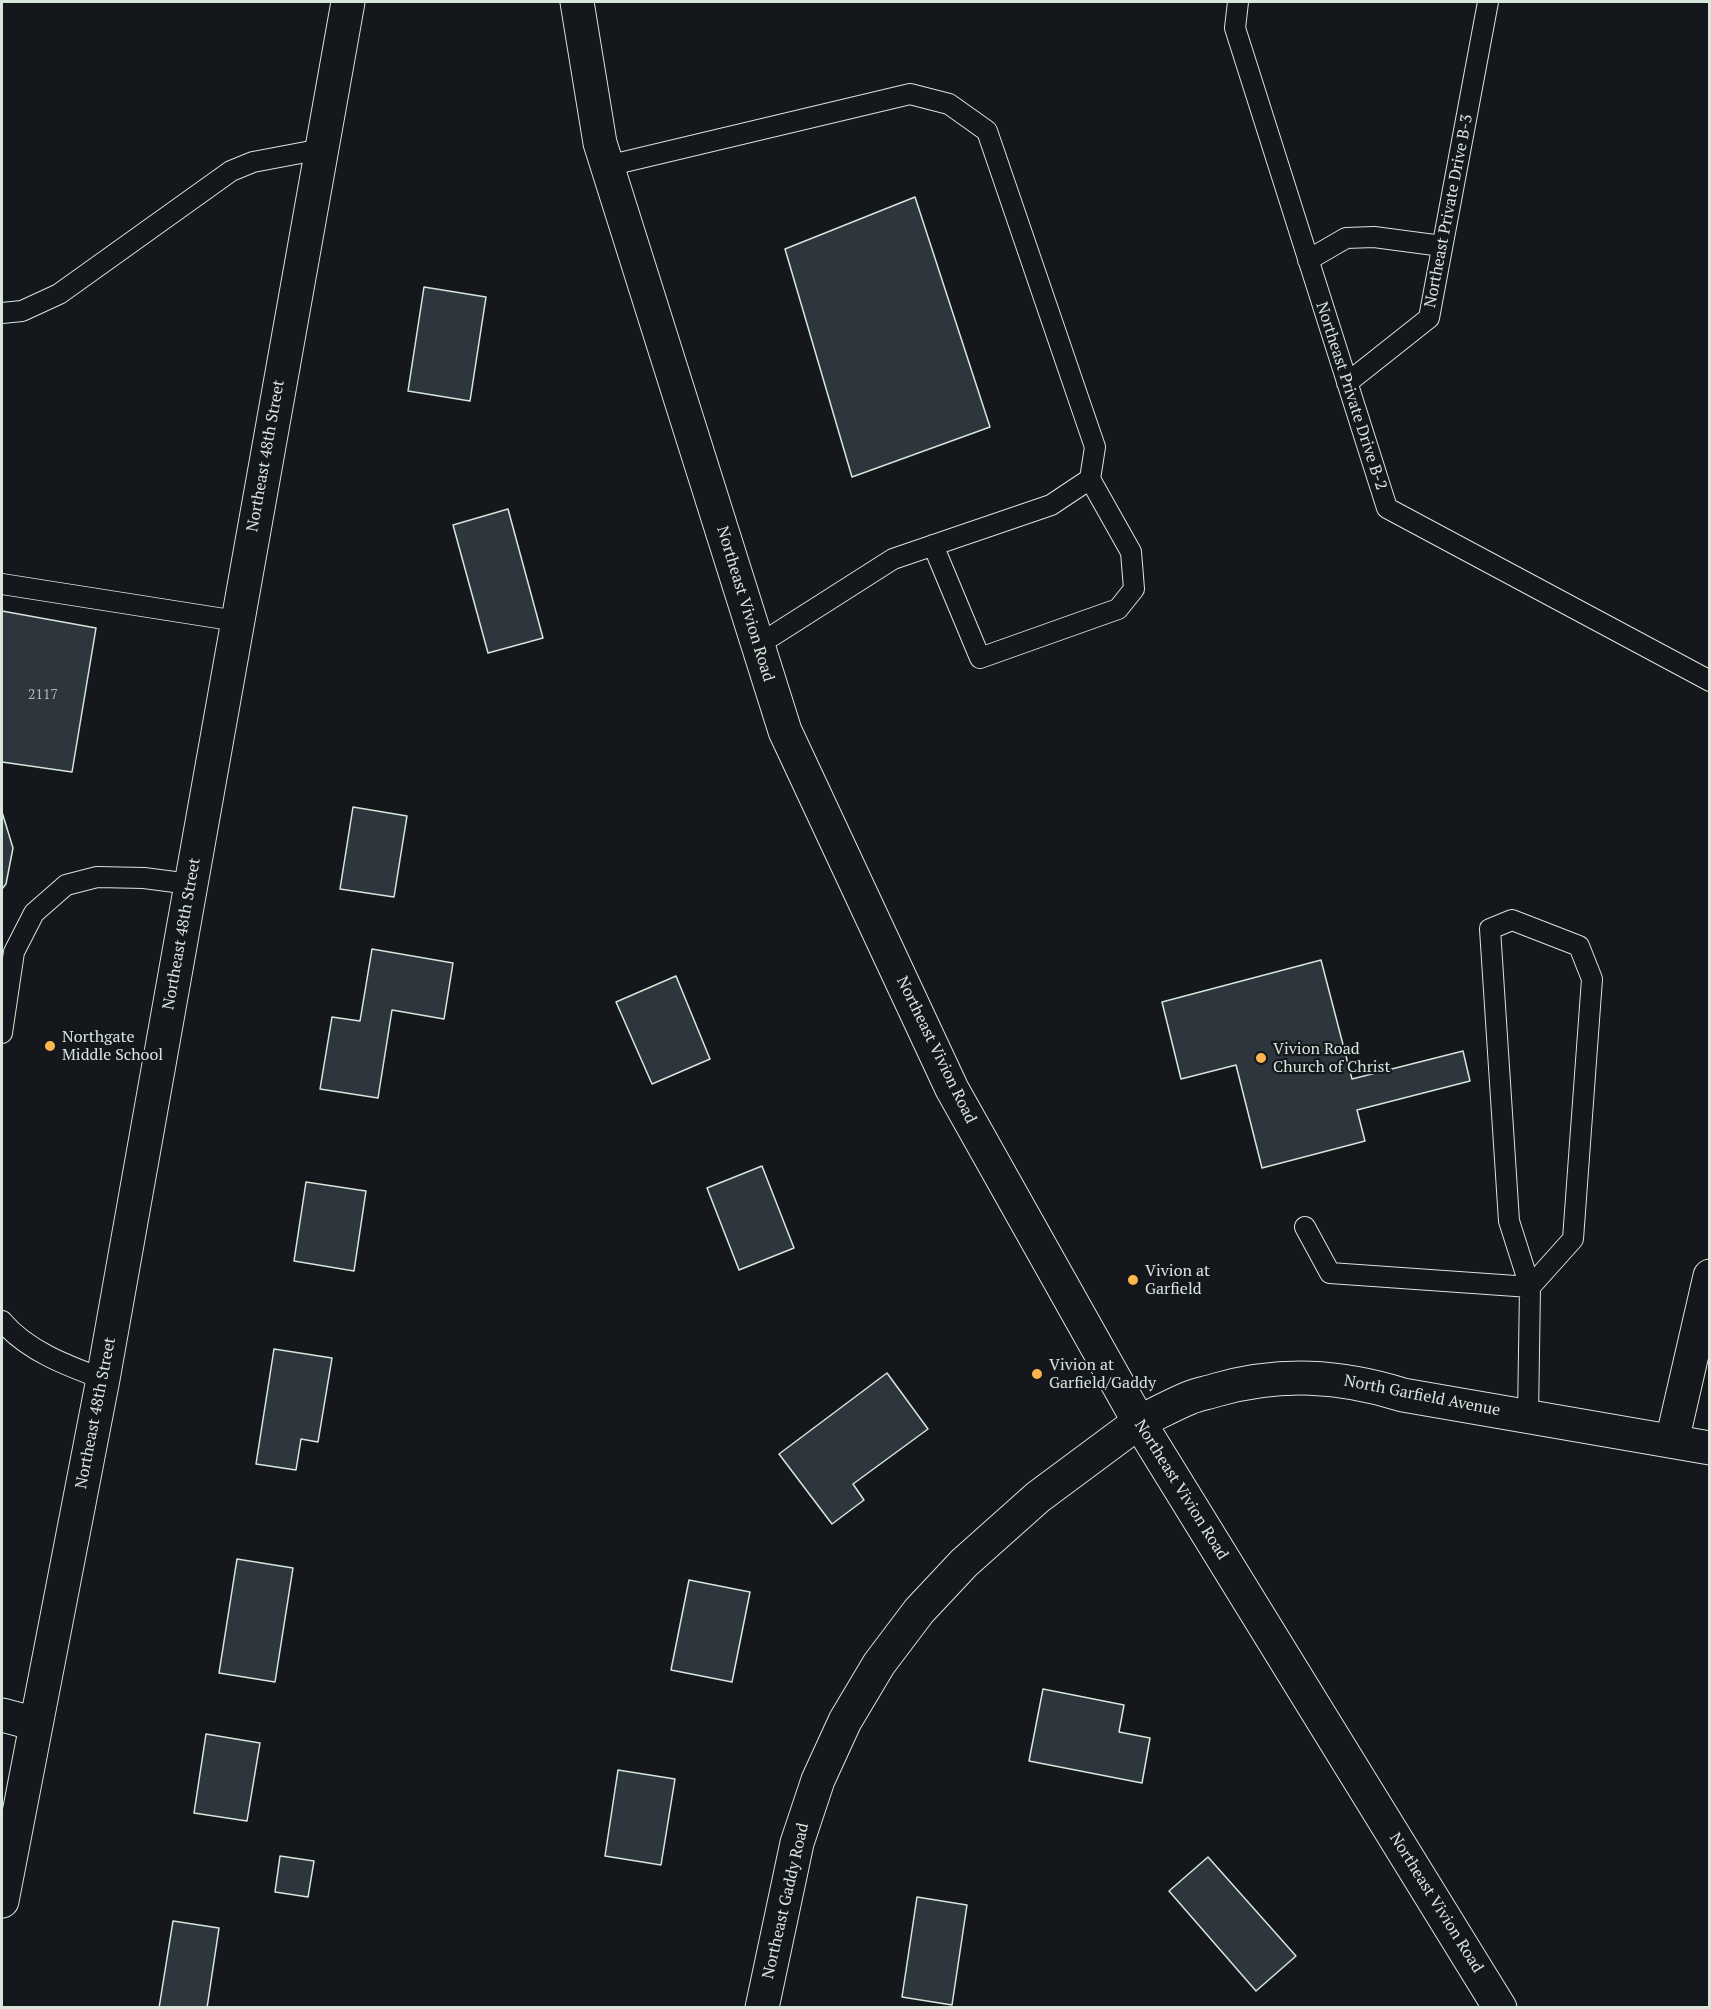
<!DOCTYPE html>
<html>
<head>
<meta charset="utf-8">
<style>
  body { margin:0 }
  #map { position:relative; width:1711px; height:2009px; overflow:hidden; background:#14181c; font-family:"PT Serif",serif }
  canvas { display:block }
  .frame { position:absolute; inset:0; border:3px solid #d8e6dc; pointer-events:none }
</style>
</head>
<body>
<div id="map">
<canvas width="1711" height="2009"></canvas>
<div class="frame"></div>
</div>
<script>
const c = document.querySelector('canvas').getContext('2d');
c.lineJoin = 'round';
function fillPath(path, color) { c.fillStyle = color; c.fill(path, 'evenodd'); }
function trace(path, color, width, dash) { c.strokeStyle = color; c.lineWidth = width; c.lineCap = dash ? 'butt' : 'round'; c.setLineDash(dash || []); c.stroke(path); }
function write(font, color, halo, rows, align = 'center') {
  c.font = font + ' "PT Serif",serif'; c.lineWidth = 4.5; c.setLineDash([]); c.textBaseline = 'middle'; c.strokeStyle = halo; c.fillStyle = color; for (const [text, x, y, turn = 0] of rows) {
    c.save(); c.translate(x, y); c.rotate((+turn || 0) * Math.PI / 180); c.textAlign = isNaN(turn) ? turn : align; if (halo) c.strokeText(text, 0, 0); c.fillText(text, 0, 0); c.restore();
  }
}
const building = new Path2D(`
  M915,197L990,427L852,477L785,249Z
  M424,287L486,297L470,401L408,391Z
  M508,509L543,638L488,653L453,525Z
  M2,611L96,628L72,772L2,762Z
  M353,807L407,816L394,897L340,889Z
  M2,812L13,848L6,884L2,889Z
  M372,949L453,963L444,1019L392,1010L378,1098L320,1089L332,1017L360,1021Z
  M1321,960L1352,1079L1463,1051L1470,1081L1357,1110L1365,1141L1262,1168L1236,1065L1181,1079L1162,1002Z
  M676,976L710,1059L652,1084L616,1002Z
  M762,1166L794,1248L739,1270L707,1188Z
  M306,1182L366,1191L354,1271L294,1261Z
  M274,1349L332,1358L318,1442L301,1439L296,1470L256,1464Z
  M887,1373L928,1429L853,1484L864,1500L832,1524L779,1454Z
  M237,1559L293,1568L275,1682L219,1673Z
  M689,1580L750,1592L732,1682L671,1670Z
  M1043,1689L1124,1705L1119,1732L1150,1738L1142,1783L1029,1761Z
  M206,1734L260,1743L247,1821L194,1813Z
  M618,1770L675,1779L661,1865L605,1856Z
  M280,1856L314,1861L308,1897L275,1892Z
  M1208,1857L1296,1956L1256,1991L1169,1891Z
  M917,1897L967,1905L952,2005L902,1997Z
  M173,1921L219,1928L207,2008H159Z`);
fillPath(building, '#2c363c');
trace(building, '#d8e6dc', 1.5);
const service = new Path2D(`
  M1238,2L1235,28L1387,508L1710,681
  M607,166L910,94L949,104L987,131L1095,447L1090,479L1051,505L893,559L758,645
  M1308,260L1346,238L1374,237L1442,246
  M2,313L22,311L59,294L231,171L253,162L322,149
  M1347,383L1429,318L1488,2
  M933,545L980,658L1118,609L1134,589L1131,552L1090,479
  M2,584L237,621
  M2,1033L14,952L34,913L66,885L97,877L144,878L190,884
  M1305,1227L1330,1273L1530,1287
  M2,1321C27,1351 68,1366 103,1379
  M1528,1416L1530,1287L1509,1221L1490,929L1512,920L1579,946L1592,979L1573,1239L1530,1287`);
const minor = new Path2D(`
  M1672,1441L1710,1276
  M2,1715L36,1724
  M2,1901L103,1379L348,2
  M762,2008L797,1843L818,1780L845,1721L879,1664L919,1611L964,1563L1038,1497L1139,1422`);
const tertiary = new Path2D(`
  M1139,1422C1156,1414 1172,1405 1189,1398C1198,1394 1207,1393 1216,1390C1280,1372 1340,1375 1403,1395L1710,1448`);
const primary = new Path2D(`
  M577,2L600,143L785,731L952,1089L1139,1422L1500,2008`);
trace(service, '#d8e6dc', 22);
trace(minor, '#d8e6dc', 35);
trace(tertiary, '#d8e6dc', 35);
trace(primary, '#d8e6dc', 35);
trace(service, '#14181c', 20);
trace(minor, '#14181c', 33);
trace(tertiary, '#14181c', 33);
trace(primary, '#14181c', 33);
for (const [x, y, r, color] of [
  [50,1046,6,"#ffb74d"],
  [1261,1058,6,"#ffb74d"],
  [1133,1280,6,"#ffb74d"],
  [1037,1374,6,"#ffb74d"]
]) { const dot = new Path2D(); dot.arc(x, y, r, 0, 2 * Math.PI); c.fillStyle = color; c.fill(dot); trace(dot, '#14181c', 2); }
write('14px', '#adbab4', null, [
  ["2117",43,695]
]);
write('16px', '#d8e6dc', '#14181c', [
  ["Northeast Private Drive B-3",1449,211,-79],
  ["Northeast Private Drive B-2",1351,396,72],
  ["Northeast 48th Street",266,456,-80],
  ["Northeast Vivion Road",745,604,73],
  ["Northeast 48th Street",182,934,-80],
  ["Northeast Vivion Road",936,1050,64],
  ["North Garfield Avenue",1422,1396,11],
  ["Northeast 48th Street",96,1413,-79],
  ["Northeast Vivion Road",1181,1490,58],
  ["Northeast Gaddy Road",786,1901,-77],
  ["Northeast Vivion Road",1436,1903,58]
]);
write('16px', '#d8e6dc', '#14181c', [
  ["Northgate",62,1037],
  ["Middle School",62,1055],
  ["Vivion Road",1273,1049],
  ["Church of Christ",1273,1067],
  ["Vivion at",1145,1271],
  ["Garfield",1145,1289],
  ["Vivion at",1049,1365],
  ["Garfield/Gaddy",1049,1383]
], 'left');
</script>
</body>
</html>
